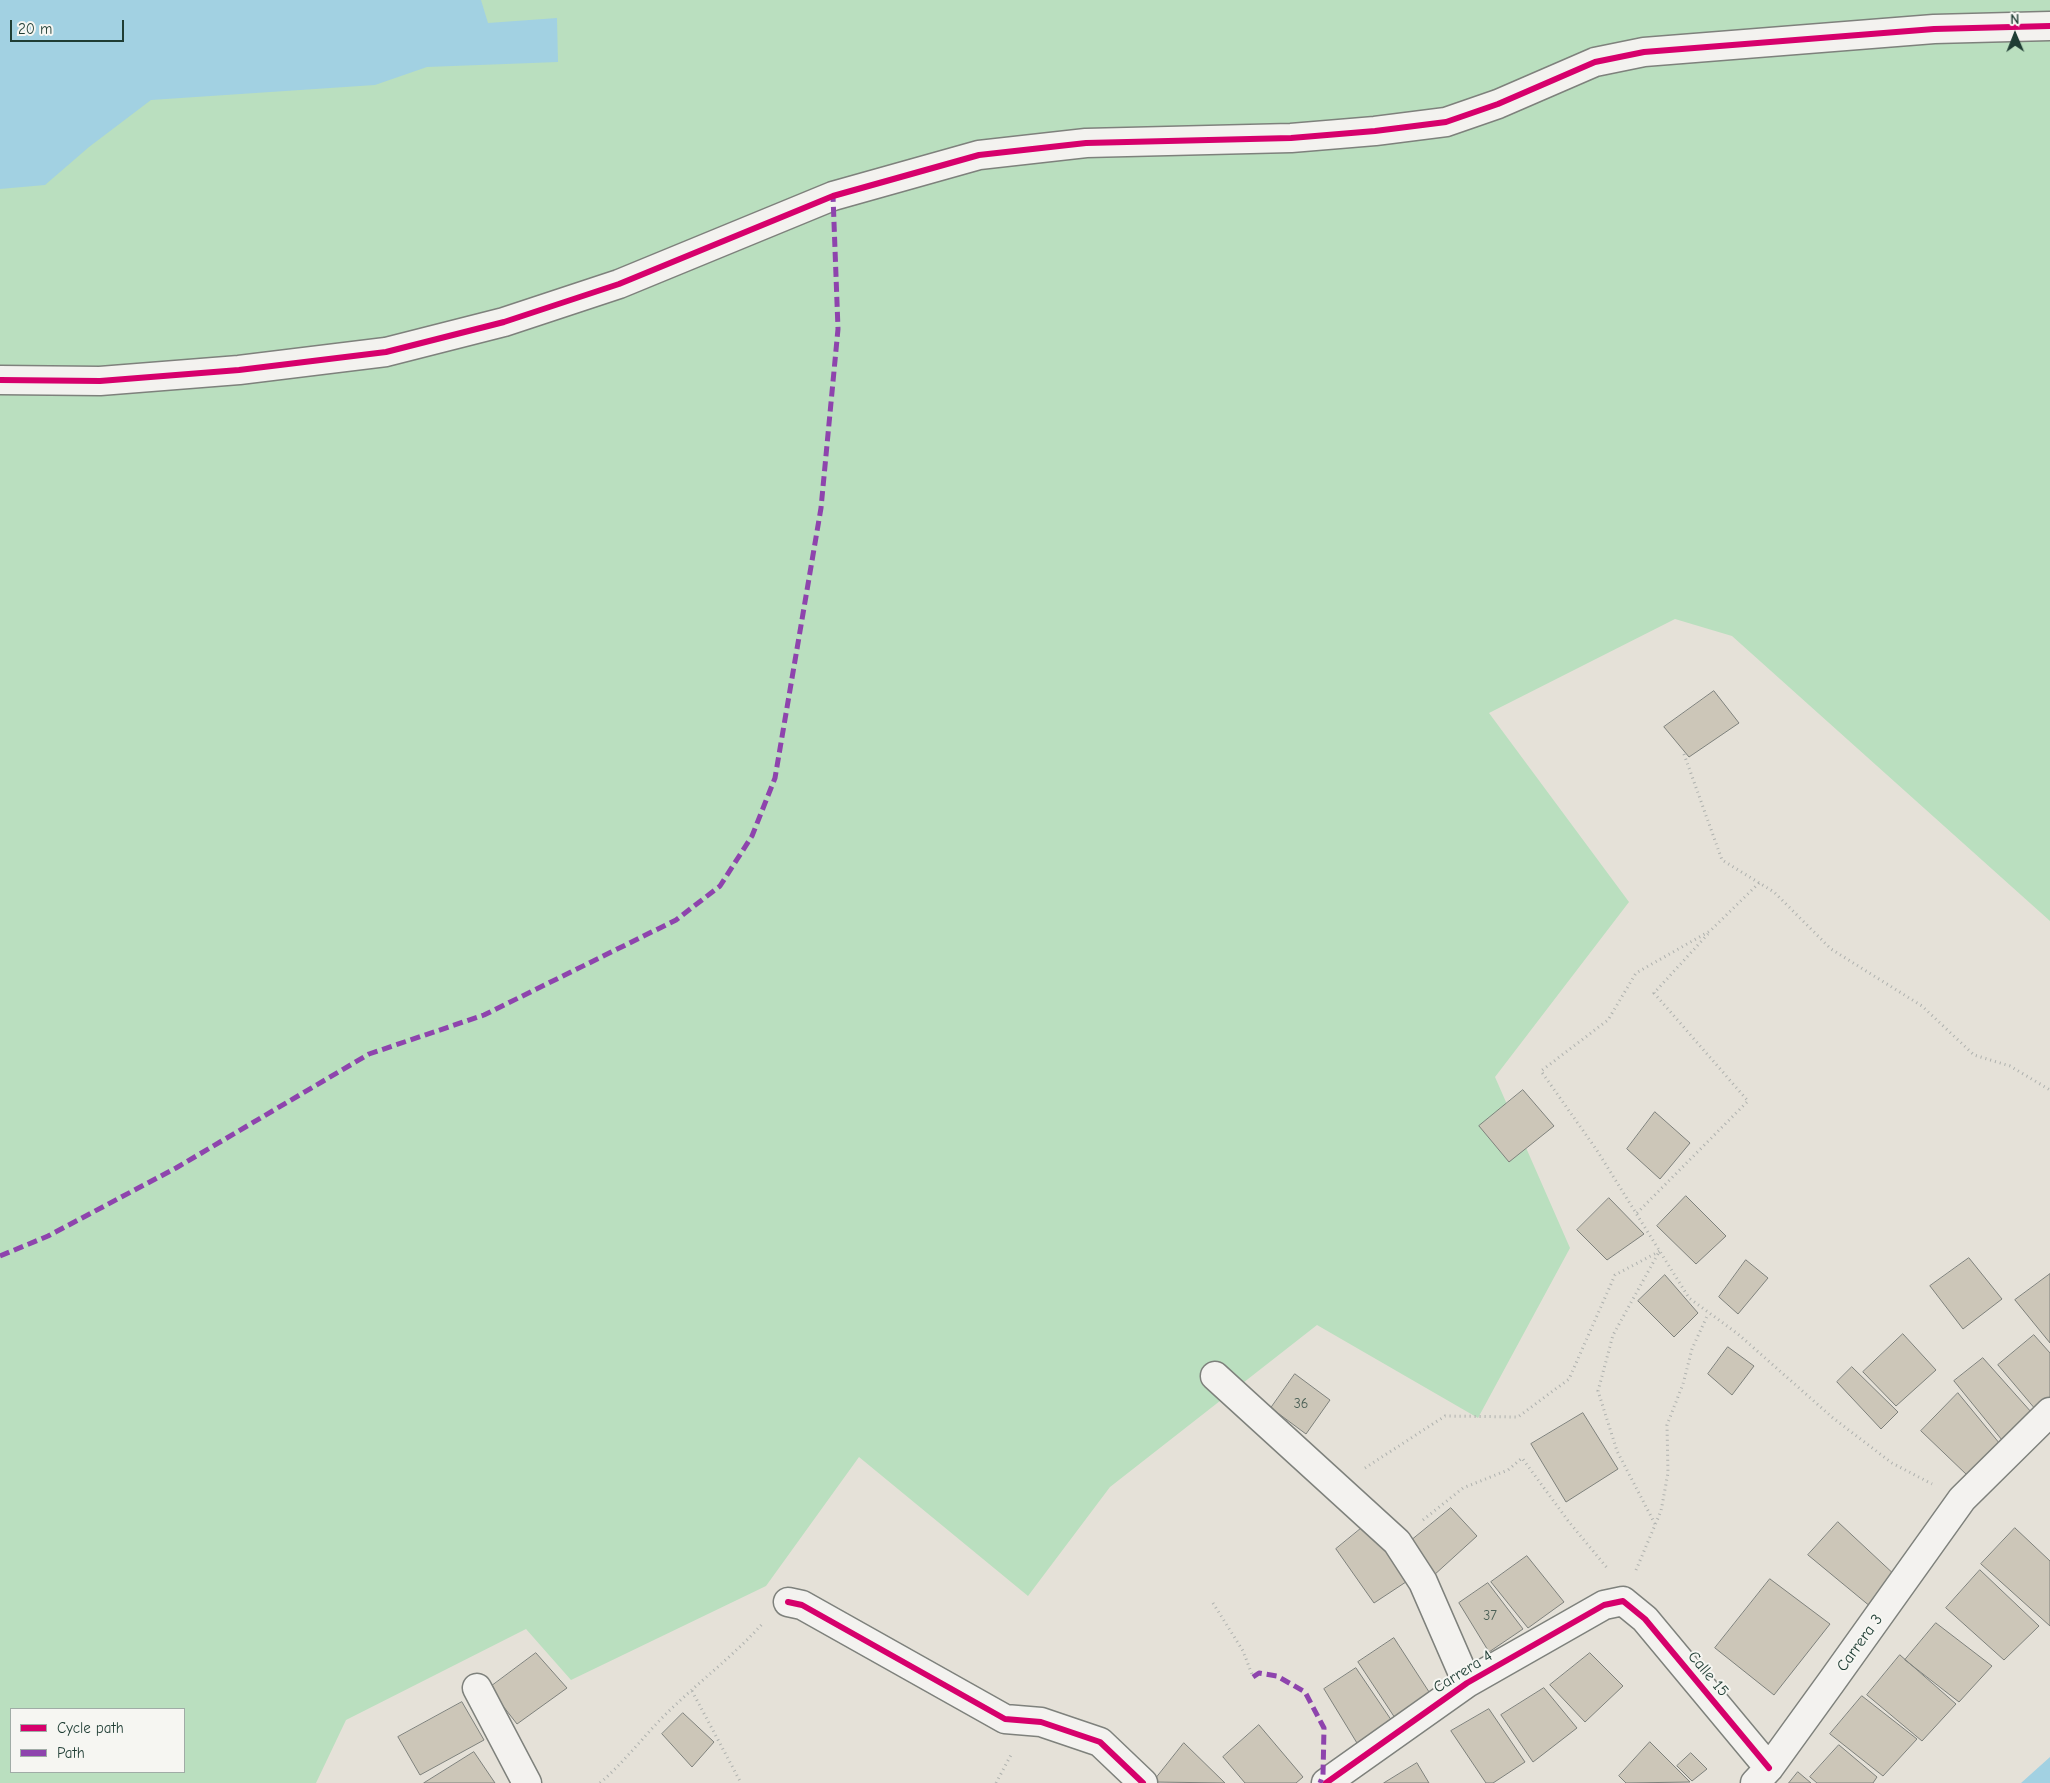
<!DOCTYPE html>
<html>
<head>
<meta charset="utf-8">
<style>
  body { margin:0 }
  #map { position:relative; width:2050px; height:1783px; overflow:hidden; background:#e5e1d8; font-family:"Comic Neue",sans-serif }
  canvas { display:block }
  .legend { position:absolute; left:10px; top:1708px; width:175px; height:65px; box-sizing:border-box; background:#f6f6f2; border:1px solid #a0aca6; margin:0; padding:6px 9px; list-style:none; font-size:15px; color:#1f3d34 }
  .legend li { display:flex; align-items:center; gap:10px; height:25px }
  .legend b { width:25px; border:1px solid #a0aca6 }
  .north { position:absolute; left:1990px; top:10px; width:50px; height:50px; -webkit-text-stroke:4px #f6f6f2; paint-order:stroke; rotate:359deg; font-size:14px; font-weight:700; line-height:20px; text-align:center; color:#1f3d34 }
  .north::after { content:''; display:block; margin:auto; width:18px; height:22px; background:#1f3d34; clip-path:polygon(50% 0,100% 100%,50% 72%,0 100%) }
  .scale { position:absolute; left:10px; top:20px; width:114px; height:22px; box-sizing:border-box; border:2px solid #1f3d34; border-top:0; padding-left:6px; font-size:15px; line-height:18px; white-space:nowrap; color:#1f3d34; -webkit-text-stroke:4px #f6f6f2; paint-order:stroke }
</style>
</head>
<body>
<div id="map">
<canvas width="2050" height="1783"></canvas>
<ul class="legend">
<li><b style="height:6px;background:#d6006c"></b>Cycle path</li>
<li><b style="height:6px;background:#8e44ad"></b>Path</li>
</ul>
<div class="north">N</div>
<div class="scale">20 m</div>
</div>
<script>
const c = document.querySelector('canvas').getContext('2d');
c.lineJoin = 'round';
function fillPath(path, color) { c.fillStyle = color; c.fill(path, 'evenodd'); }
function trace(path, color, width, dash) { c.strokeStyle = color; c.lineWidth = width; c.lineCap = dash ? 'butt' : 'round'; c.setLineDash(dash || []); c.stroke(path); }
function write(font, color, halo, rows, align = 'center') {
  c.font = font + ' "Comic Neue",sans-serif'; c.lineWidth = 4; c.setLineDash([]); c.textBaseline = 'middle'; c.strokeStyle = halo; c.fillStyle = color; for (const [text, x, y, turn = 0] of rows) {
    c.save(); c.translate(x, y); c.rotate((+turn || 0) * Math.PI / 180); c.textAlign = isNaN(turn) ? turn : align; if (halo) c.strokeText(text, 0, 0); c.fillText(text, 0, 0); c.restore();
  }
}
fillPath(new Path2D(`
  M0,0H2050V921L1732,636L1675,619L1489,713L1629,902L1495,1077L1570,1248L1478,1418L1317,1325L1110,1487L1028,1596L859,1457L766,1586L571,1680L526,1629L346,1720L316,1783H0ZM11,1709H184V1772H11Z`), '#badfbf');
fillPath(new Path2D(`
  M0,0H481L488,23L557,18L558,62L427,67L375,85L151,100L89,147L45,185L0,189Z
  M2050,1757V1783H2021Z`), '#a2d1e2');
const building = new Path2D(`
  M1714,691L1739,723L1689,757L1664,727Z
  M1523,1090L1554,1126L1509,1162L1479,1126Z
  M1655,1112L1690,1143L1660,1179L1627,1149Z
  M1686,1196L1726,1236L1696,1264L1657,1226Z
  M1609,1198L1644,1234L1607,1260L1577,1230Z
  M1969,1258L2002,1299L1963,1329L1930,1286Z
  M1746,1260L1768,1278L1738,1314L1719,1297Z
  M2050,1274V1343L2015,1300Z
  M1665,1275L1698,1313L1674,1337L1638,1301Z
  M1903,1334L1936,1370L1896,1406L1863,1372Z
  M2034,1335L2050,1353V1397L2036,1410L1998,1365Z
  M1728,1347L1754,1366L1732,1395L1708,1374Z
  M1983,1358L2032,1413L2002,1440L1954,1381Z
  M1852,1367L1898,1412L1881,1429L1837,1382Z
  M1295,1374L1330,1400L1306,1434L1271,1408Z
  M1958,1393L2000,1444L1967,1475L1921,1431Z
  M1583,1413L1618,1469L1566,1502L1531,1444Z
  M1451,1508L1477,1536L1433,1576L1407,1544Z
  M1369,1522L1415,1576L1374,1603L1336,1549Z
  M1838,1522L1898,1578L1871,1607L1808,1555Z
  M2015,1528L2050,1561V1626L1981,1564Z
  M1527,1556L1564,1602L1528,1628L1491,1582Z
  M1980,1570L2039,1626L2004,1660L1946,1608Z
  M1770,1579L1830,1624L1774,1695L1715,1648Z
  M1488,1583L1523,1629L1489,1652L1459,1603Z
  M1936,1623L1992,1666L1959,1702L1905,1660Z
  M1394,1638L1433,1698L1397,1721L1358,1662Z
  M536,1653L567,1688L517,1724L489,1688Z
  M1590,1653L1623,1686L1585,1722L1550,1685Z
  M1900,1655L1956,1704L1922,1741L1867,1695Z
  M1356,1668L1396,1727L1360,1748L1324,1689Z
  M1544,1688L1577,1728L1533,1762L1501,1715Z
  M1862,1696L1917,1739L1883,1776L1830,1734Z
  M462,1702L484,1740L420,1775L398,1737Z
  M1489,1709L1525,1762L1493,1783H1486L1451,1731Z
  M683,1713L714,1742L692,1767L662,1734Z
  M1259,1725L1303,1777L1296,1783H1245L1223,1757Z
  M1650,1742L1690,1782L1626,1783L1619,1776Z
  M1184,1743L1225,1783L1153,1782Z
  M1839,1745L1877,1777L1873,1783H1817L1810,1777Z
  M474,1752L495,1783H424Z
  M1691,1753L1707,1769L1692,1781L1677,1766Z
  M1417,1763L1429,1783H1384Z
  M1798,1772L1811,1783H1789Z`);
fillPath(building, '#ccc6b8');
trace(building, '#7e817c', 1);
const street = new Path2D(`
  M0,380L100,381L239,370L386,352L504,322L619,284L833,196L979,155L1086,143L1291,138L1375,131L1446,122L1498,104L1595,62L1644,52L1934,29L2050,26
  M1215,1376L1397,1542L1423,1582L1467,1683
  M788,1602L802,1605L1005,1719L1041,1722L1100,1742L1143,1783
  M477,1688L527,1783
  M1326,1783L1467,1683L1604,1605L1623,1601L1645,1619L1769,1768
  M1755,1783L1769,1768L1832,1681L1962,1499L2050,1412`);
trace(street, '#7e817c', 31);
trace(new Path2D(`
  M1684,754L1722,860L1774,892L1831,949L1922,1006L1974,1055L2010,1066L2050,1090
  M1759,883L1710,931L1636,973L1608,1020L1541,1071L1596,1149L1689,1298L1738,1334L1833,1418L1892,1463L1932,1484
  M1637,1213L1748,1101L1654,993L1708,934
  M1365,1468L1445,1416L1518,1417L1569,1379L1615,1275L1660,1251
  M1423,1520L1463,1488L1508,1470L1522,1458L1569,1522L1608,1569
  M1655,1524L1617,1451L1598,1391L1613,1335L1659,1252
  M1636,1570L1661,1511L1668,1473L1667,1425L1683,1384L1692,1349L1708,1314
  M1213,1603L1243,1651L1253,1677
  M692,1691L741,1783
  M600,1783C622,1764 640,1741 660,1720C693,1686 732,1658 763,1623
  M996,1783L1012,1753`), '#aeb1ae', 3, [1, 4]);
trace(street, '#f3f2ef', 28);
trace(new Path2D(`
  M0,1256L48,1236L176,1168L369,1054L484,1015L676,920L720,886L752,836L775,778L821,508L838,329L833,196
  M1253,1677L1259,1673L1277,1676L1305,1692L1324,1728L1323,1775L1320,1783`), '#8e44ad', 5, [10, 5]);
trace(new Path2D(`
  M0,380L100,381L239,370L386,352L504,322L619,284L833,196L979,155L1086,143L1291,138L1375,131L1446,122L1498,104L1595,62L1644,52L1934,29L2050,26
  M788,1602L802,1605L1005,1719L1041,1722L1100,1742L1143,1783
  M1326,1783L1467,1683L1604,1605L1623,1601L1645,1619L1769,1768`), '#d6006c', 6);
write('14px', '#4a5f55', null, [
  ["36",1301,1404],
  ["37",1490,1616]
]);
write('16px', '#1f3d34', '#f6f6f2', [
  ["Carrera 3",1860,1643,-54],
  ["Carrera 4",1463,1672,-32],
  ["Calle 15",1708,1674,50]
]);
</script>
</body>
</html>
